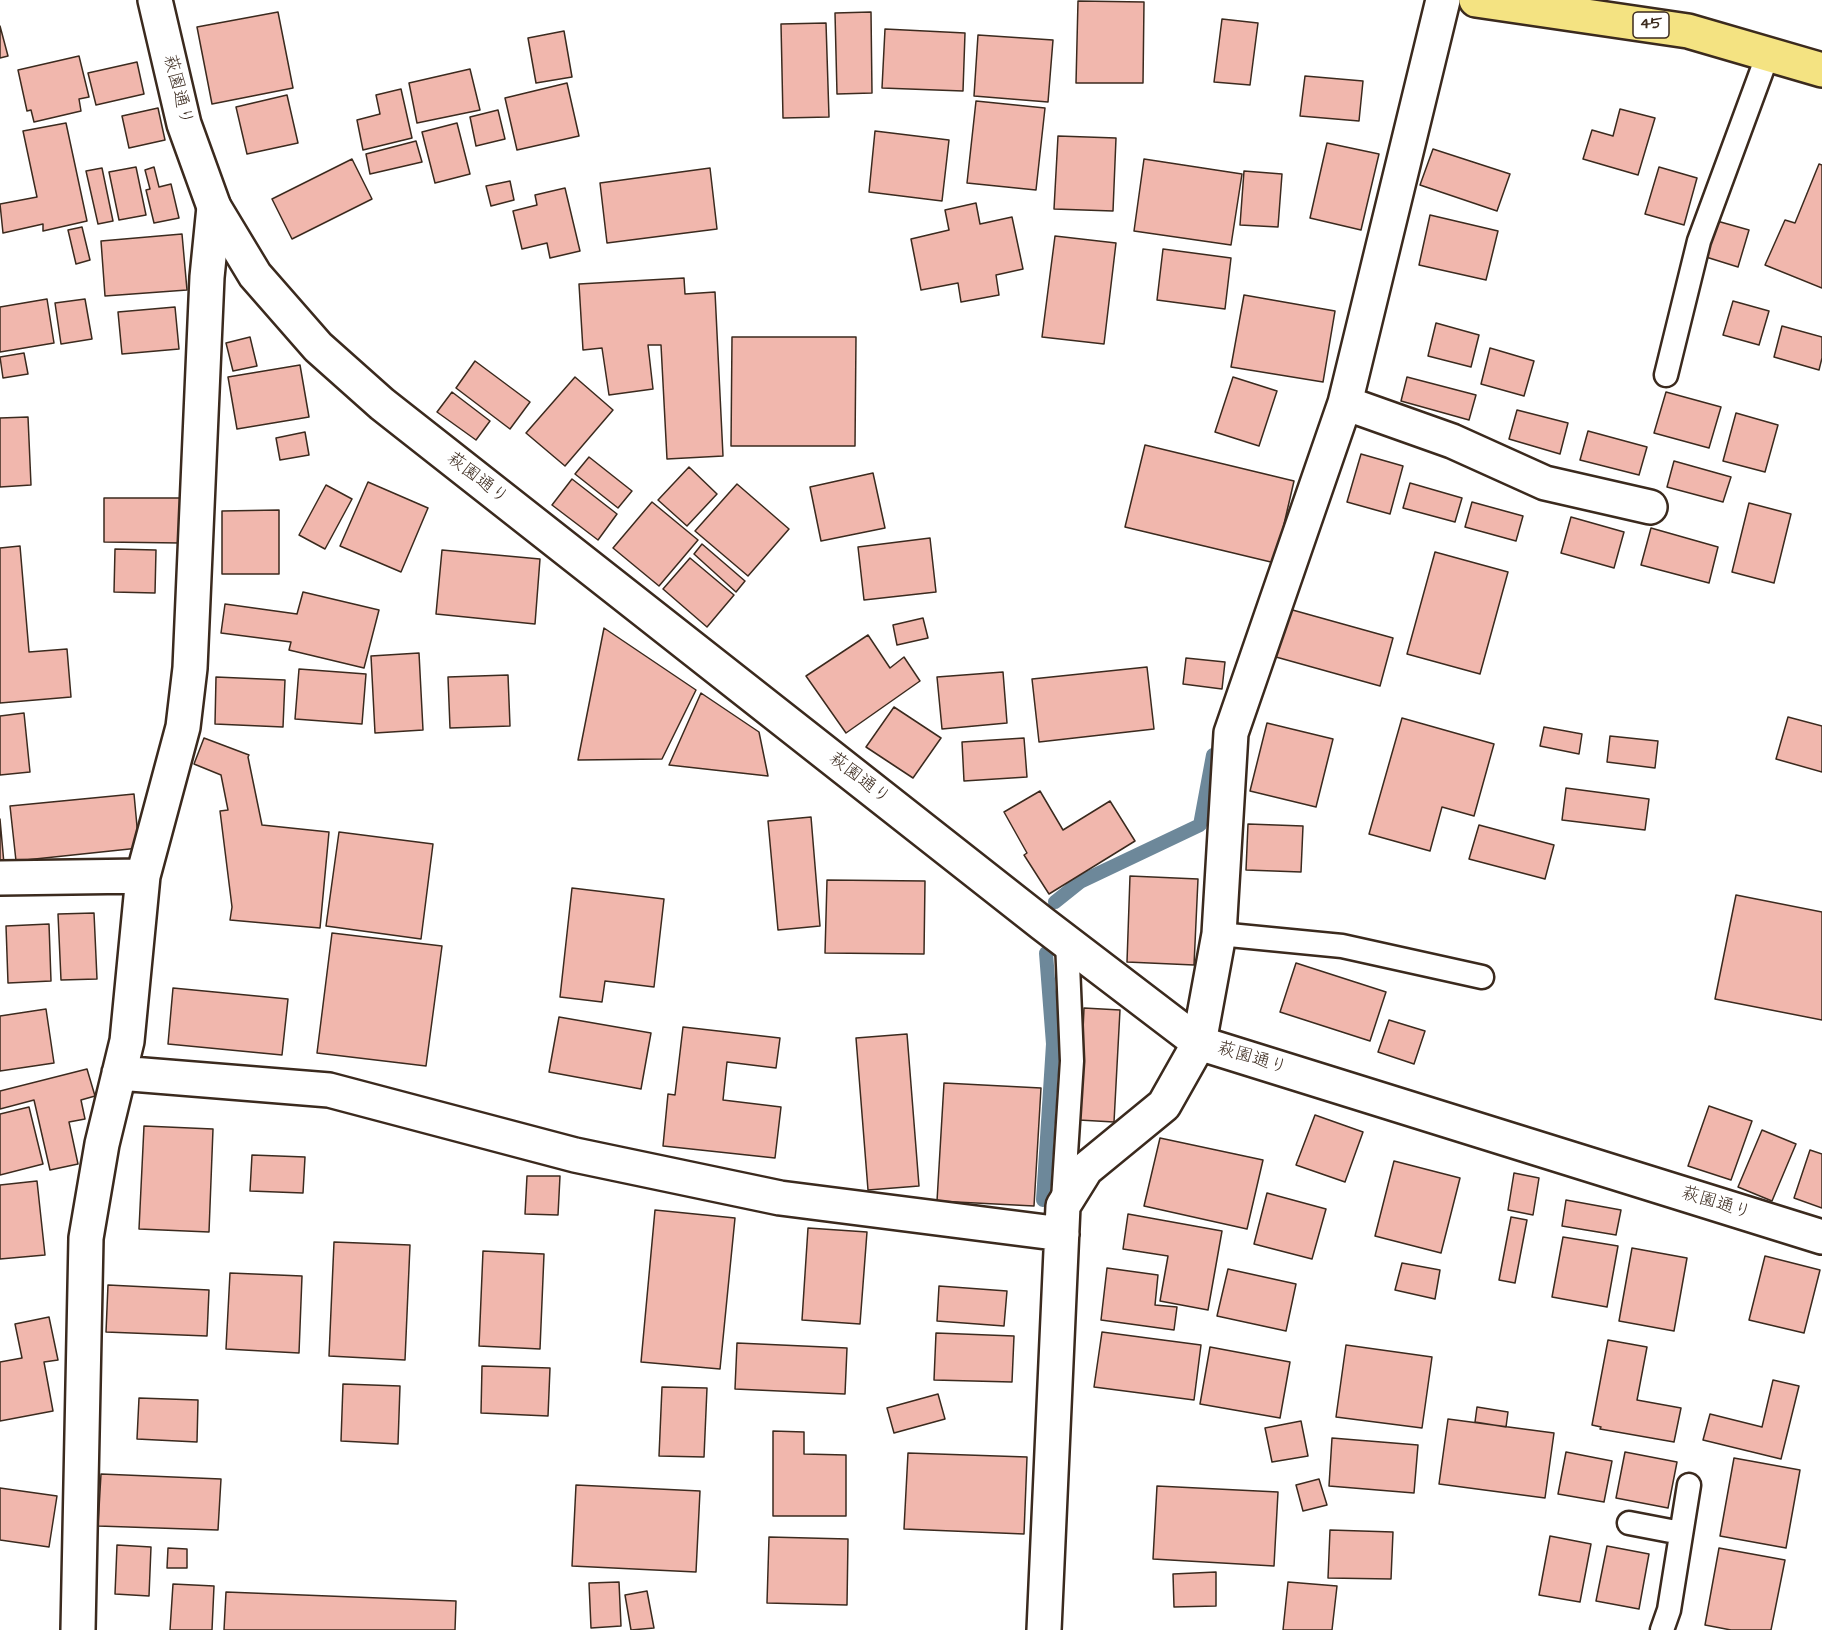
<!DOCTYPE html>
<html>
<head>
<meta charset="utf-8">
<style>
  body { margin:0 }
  canvas { display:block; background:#fff }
</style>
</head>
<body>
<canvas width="1822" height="1630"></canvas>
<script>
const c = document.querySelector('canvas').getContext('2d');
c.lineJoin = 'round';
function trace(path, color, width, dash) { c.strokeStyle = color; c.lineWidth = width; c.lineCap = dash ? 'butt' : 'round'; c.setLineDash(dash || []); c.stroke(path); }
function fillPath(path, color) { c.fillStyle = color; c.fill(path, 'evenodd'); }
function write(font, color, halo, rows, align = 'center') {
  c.font = font + ' "Architects Daughter","Klee One",sans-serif'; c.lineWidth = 5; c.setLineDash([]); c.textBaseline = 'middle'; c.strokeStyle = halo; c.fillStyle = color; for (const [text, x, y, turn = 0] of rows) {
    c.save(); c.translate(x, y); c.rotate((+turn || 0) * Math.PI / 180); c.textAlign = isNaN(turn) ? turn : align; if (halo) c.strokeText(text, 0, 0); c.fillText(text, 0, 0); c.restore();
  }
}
trace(new Path2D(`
  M1055,902L1080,882L1200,825L1213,755
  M1043,1200L1053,1044L1046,953`), '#6d889a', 14);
const building = new Path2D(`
  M1078,1L1144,2L1143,83H1076Z
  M278,12L293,88L212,104L197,27Z
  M871,12L872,93L837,94L835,13Z
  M1222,19L1258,23L1250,85L1214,82Z
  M826,23L829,117L783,118L781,24Z
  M0,26L8,56L0,58Z
  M885,29L965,33L963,91L882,88Z
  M564,31L572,77L536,83L528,38Z
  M978,35L1053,40L1048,102L974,96Z
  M79,56L89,97L79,99L81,111L34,122L31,110L27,111L18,70Z
  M137,62L144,94L96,105L88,73Z
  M470,69L480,110L417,123L409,83Z
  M1305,76L1363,81L1359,121L1300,116Z
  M567,83L579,136L517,150L505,98Z
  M401,89L412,138L363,150L357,120L380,114L376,95Z
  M287,95L298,143L247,154L236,107Z
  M976,101L1045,108L1036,190L967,183Z
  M158,108L165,140L129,148L122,116Z
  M1620,109L1655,118L1638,175L1583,159L1592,130L1613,136Z
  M498,110L505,139L476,146L470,117Z
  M66,123L87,221L43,231V224L3,233L0,204L37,197L23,131Z
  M457,123L470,174L435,183L422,132Z
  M875,131L949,140L942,201L869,192Z
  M1058,136L1116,138L1113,211L1054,209Z
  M416,141L422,162L370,174L366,154Z
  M1327,143L1379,154L1361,230L1310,218Z
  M1433,149L1510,174L1497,211L1420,185Z
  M352,159L372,199L292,239L272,199Z
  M1144,159L1242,174L1231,245L1134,231Z
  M1819,164L1822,165V288L1765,265L1785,220L1795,223Z
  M136,167L146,215L119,220L109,172Z
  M154,167L159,187L171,184L179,218L154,223L146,190L150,189L145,170Z
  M1659,167L1697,178L1684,225L1645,214Z
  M102,168L113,221L98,224L86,171Z
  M710,168L717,229L607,243L600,183Z
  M1244,171L1282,174L1278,227L1240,225Z
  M510,181L514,200L491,206L486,186Z
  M565,188L580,251L550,258L547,243L522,249L513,211L537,205L535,195Z
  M976,203L980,224L1012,217L1023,269L996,275L999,295L961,302L958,283L921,290L911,239L949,230L945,210Z
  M1430,215L1498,231L1486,280L1419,265Z
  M1717,221L1749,230L1738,267L1706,257Z
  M82,227L90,260L76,264L68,230Z
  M182,234L187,290L105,296L101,241Z
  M1055,236L1116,243L1104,344L1042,337Z
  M1163,249L1231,258L1225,309L1157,300Z
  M684,278L685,294L715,292L723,456L667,459L661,345H648L653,389L609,395L602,348L583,350L579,284Z
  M1244,295L1335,311L1323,382L1231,367Z
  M47,299L54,343L0,352V307Z
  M85,299L92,339L61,344L55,303Z
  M1733,301L1769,311L1759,345L1723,335Z
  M175,307L179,349L122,354L118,312Z
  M1436,323L1479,335L1471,367L1428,356Z
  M1782,326L1822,337V358L1819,370L1774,357Z
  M250,337L257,366L233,371L226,343Z
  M732,337H856L855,446H731Z
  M1490,348L1534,361L1524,396L1481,384Z
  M24,353L28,374L3,378L0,357Z
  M475,361L530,402L510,429L456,388Z
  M300,365L309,417L237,429L228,377Z
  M575,377L613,410L565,466L526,433Z
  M1233,377L1277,391L1259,446L1215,432Z
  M1407,377L1476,395L1469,420L1401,401Z
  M452,392L490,421L476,440L437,412Z
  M1666,392L1721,407L1709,448L1654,433Z
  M1517,410L1568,423L1560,454L1509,439Z
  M1736,413L1778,425L1765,472L1723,461Z
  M28,417L31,485L0,487V418Z
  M1588,431L1647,447L1639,475L1580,460Z
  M305,432L309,455L280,460L276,438Z
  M1145,445L1294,481L1275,563L1125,527Z
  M1361,454L1403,466L1390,514L1347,502Z
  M589,457L632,491L618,508L575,474Z
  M1674,461L1731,477L1723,502L1667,487Z
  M689,467L717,494L687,526L658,500Z
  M873,473L885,528L821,541L810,487Z
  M572,479L617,514L598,540L552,505Z
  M368,482L428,508L401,572L340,546Z
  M1410,483L1462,498L1455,522L1403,508Z
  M737,484L789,529L748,576L695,531Z
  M326,485L352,499L325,549L299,535Z
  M104,498H181V543L104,542Z
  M652,502L698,540L659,586L613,548Z
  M1472,502L1523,516L1516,541L1465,527Z
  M1749,503L1791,514L1774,583L1732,572Z
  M279,510V574H222V511Z
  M1571,517L1624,532L1614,568L1561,553Z
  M1651,528L1718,547L1709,583L1641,565Z
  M930,538L936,592L864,600L858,547Z
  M702,544L745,581L736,592L694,554Z
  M20,546L29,652L67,649L71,697L0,703V548Z
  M115,549L156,550L155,593L114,592Z
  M442,550L540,559L535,624L436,614Z
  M1435,552L1508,572L1480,674L1407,654Z
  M690,558L734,595L707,627L663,589Z
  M303,592L379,610L364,668L289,650L291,642L221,633L225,604L297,614Z
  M1289,609L1393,638L1380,686L1276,657Z
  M923,618L928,638L897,645L893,625Z
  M604,628L696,690L662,759L578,760Z
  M868,635L890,668L904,657L920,681L846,733L806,676Z
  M419,653L423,730L375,733L371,656Z
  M1186,658L1225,662L1222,689L1183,684Z
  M1147,667L1154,729L1039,742L1032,679Z
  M299,669L366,674L362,724L295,719Z
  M1003,672L1007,723L942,729L937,677Z
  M508,675L510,726L450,728L448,677Z
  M216,677L285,680L283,727L215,724Z
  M701,693L759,732L768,776L669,765Z
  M894,707L941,738L913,778L866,747Z
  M24,713L30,772L0,775V716Z
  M1788,717L1822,726V772L1776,759Z
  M1402,718L1494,744L1474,816L1442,807L1430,851L1369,834Z
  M1267,723L1333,739L1316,807L1250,791Z
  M1544,727L1582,734L1579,754L1540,746Z
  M1610,736L1658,741L1655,768L1607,762Z
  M204,738L249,755L248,757L262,825L329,832L320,928L230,920L232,907L220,811L228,810L221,775L194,764Z
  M1024,738L1027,777L964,781L962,742Z
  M1566,788L1649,799L1645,830L1562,820Z
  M1040,791L1063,830L1110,801L1135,841L1049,894L1024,855L1027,853L1004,812Z
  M134,794L139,848L16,861L10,806Z
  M811,817L820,926L778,930L768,821Z
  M0,819L4,864L0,865Z
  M1248,824L1303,826L1301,872L1246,870Z
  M1479,825L1554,845L1545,879L1469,859Z
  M339,832L433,844L421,939L326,926Z
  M1130,876L1198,879L1194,965L1127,962Z
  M827,880L925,881L924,954L825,953Z
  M572,888L664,899L654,987L605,981L602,1002L560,997Z
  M1736,895L1822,912V1020L1715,999Z
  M94,913L97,979L61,980L58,914Z
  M49,924L51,981L8,983L6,926Z
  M332,933L442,946L426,1066L317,1053Z
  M1296,963L1386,992L1370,1041L1280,1012Z
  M173,988L288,999L282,1055L168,1044Z
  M1084,1008L1120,1010L1114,1122L1079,1120Z
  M46,1009L54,1063L0,1071V1016Z
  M559,1017L651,1033L641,1089L549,1072Z
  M1389,1020L1425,1031L1414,1064L1378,1052Z
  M683,1027L780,1038L776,1068L727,1062L723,1100L781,1107L775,1158L663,1146L668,1094L675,1095Z
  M907,1034L919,1186L868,1190L856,1038Z
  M87,1069L95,1096L81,1100L85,1119L69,1122L78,1164L50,1170L34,1100L0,1109V1091Z
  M944,1083L1041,1088L1034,1206L937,1201Z
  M1709,1106L1752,1121L1731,1180L1688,1166Z
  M29,1107L43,1164L0,1175V1114Z
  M1315,1115L1363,1132L1345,1182L1296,1165Z
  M144,1126L213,1129L209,1232L139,1229Z
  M1762,1130L1796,1144L1772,1201L1738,1187Z
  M1160,1138L1263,1160L1247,1229L1144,1206Z
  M1810,1150L1822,1154V1208L1794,1198Z
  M252,1155L305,1157L303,1193L250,1191Z
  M1394,1161L1460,1178L1441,1253L1375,1236Z
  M1514,1173L1539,1178L1533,1215L1508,1210Z
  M527,1176H560L558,1215L525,1214Z
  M37,1181L45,1255L0,1259V1185Z
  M1267,1193L1326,1209L1312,1259L1254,1244Z
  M1566,1200L1621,1210L1616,1235L1562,1226Z
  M655,1210L735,1218L720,1369L641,1362Z
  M1128,1214L1222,1231L1208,1310L1160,1301L1168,1256L1123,1249Z
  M1511,1217L1527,1220L1515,1283L1499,1280Z
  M808,1228L867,1232L860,1324L802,1320Z
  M1563,1237L1618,1246L1607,1307L1552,1297Z
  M334,1242L410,1245L405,1360L329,1356Z
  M1632,1248L1687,1258L1674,1331L1619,1321Z
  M483,1251L544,1254L540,1349L479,1346Z
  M1765,1256L1820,1270L1804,1333L1749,1320Z
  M1402,1263L1440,1270L1435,1299L1395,1290Z
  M1107,1268L1158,1275L1155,1305L1177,1307L1174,1330L1101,1320Z
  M1228,1269L1296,1284L1286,1331L1217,1316Z
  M230,1273L302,1276L299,1353L226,1349Z
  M108,1285L209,1290L207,1336L106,1332Z
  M939,1286L1007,1291L1004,1326L937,1321Z
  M49,1317L58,1360L44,1362L53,1411L0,1421V1362L22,1358L15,1324Z
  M1102,1332L1201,1345L1194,1400L1094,1387Z
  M936,1333L1014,1336L1012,1382L934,1380Z
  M1608,1340L1647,1347L1637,1400L1681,1408L1674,1442L1600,1429L1601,1427L1592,1425Z
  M737,1343L847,1348L845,1394L735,1389Z
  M1346,1345L1432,1357L1422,1428L1336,1417Z
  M1210,1347L1290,1362L1280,1418L1200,1404Z
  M482,1366L550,1368L548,1416L481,1413Z
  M1773,1380L1799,1386L1781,1459L1703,1440L1710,1414L1762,1427Z
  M343,1384L400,1386L398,1444L341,1441Z
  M662,1387L707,1388L704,1457L659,1456Z
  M938,1394L945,1419L894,1433L887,1408Z
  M139,1398L198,1400L197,1442L137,1439Z
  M1477,1407L1508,1412L1506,1427L1475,1422Z
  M1448,1419L1554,1433L1545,1498L1439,1484Z
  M1301,1421L1308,1456L1272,1462L1265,1428Z
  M773,1431L804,1432V1454L846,1455V1516H773Z
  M1332,1438L1418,1445L1414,1493L1329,1486Z
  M1566,1452L1612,1461L1604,1502L1558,1494Z
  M1625,1452L1677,1462L1668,1508L1616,1498Z
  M908,1453L1027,1457L1024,1534L904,1529Z
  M1734,1458L1800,1470L1786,1548L1720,1536Z
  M101,1474L221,1479L218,1530L98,1526Z
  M1319,1479L1327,1505L1303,1511L1296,1485Z
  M576,1485L700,1491L696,1572L572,1566Z
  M1157,1486L1278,1492L1274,1566L1153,1559Z
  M0,1488L57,1496L49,1547L0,1540Z
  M1330,1530L1393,1532L1391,1579L1328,1578Z
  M1550,1536L1591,1544L1580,1602L1539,1595Z
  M769,1537L848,1539L847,1605L767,1603Z
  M117,1545L151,1547L149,1596L115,1594Z
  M1607,1546L1649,1554L1639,1609L1596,1601Z
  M168,1548L187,1549V1568H167Z
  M1719,1548L1785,1560L1771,1630H1731L1705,1625Z
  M1216,1572V1606L1174,1607L1173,1574Z
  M619,1582L621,1626L591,1628L589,1583Z
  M1288,1582L1337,1586L1332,1630H1283Z
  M173,1584L214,1586L212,1630H170Z
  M647,1591L654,1628L631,1630L625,1595Z
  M226,1592L456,1601L455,1630H224Z`);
fillPath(building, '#f1b7ad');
trace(building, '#3b2a1e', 1.5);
const lane = new Path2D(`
  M1666,375L1699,241L1768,54
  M1219,934L1342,946L1482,977
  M1063,1200L1072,1061L1067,941
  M1629,1523L1681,1533
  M1662,1630L1669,1610L1689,1485`);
const street = new Path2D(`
  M1345,403L1452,441L1545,483L1650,507
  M0,878L143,876
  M119,1073L329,1090L575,1155L780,1198L1062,1234
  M78,1630L86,1238L102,1144L127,1041L143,876L183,727L190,668L207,277L214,207
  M1044,1630L1063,1206L1086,1169L1164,1105L1199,1043L1219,934L1231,733L1345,403L1443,0`);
const secondary = new Path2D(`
  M155,0L184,124L214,207L255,275L318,347L382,404L1043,924L1199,1043L1822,1237`);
const primary = new Path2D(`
  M1476,0L1688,31L1822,70`);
trace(lane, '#3b2a1e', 27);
trace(street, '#3b2a1e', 38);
trace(secondary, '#3b2a1e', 38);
trace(primary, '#3b2a1e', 38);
trace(lane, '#fff', 22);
trace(street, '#fff', 33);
trace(secondary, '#fff', 33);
trace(primary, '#f4e382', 33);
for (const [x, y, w] of [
  [1651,25,36]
]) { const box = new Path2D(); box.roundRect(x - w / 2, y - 13, w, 26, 4.5); c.fillStyle = '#fff'; c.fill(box); trace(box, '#3b2a1e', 1.5); }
write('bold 16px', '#3b2a1e', null, [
  ["45",1651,25]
]);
write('18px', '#3b2a1e', '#fff', [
  ["萩園通り",177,90,76],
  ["萩園通り",477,479,38],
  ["萩園通り",859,779,38],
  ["萩園通り",1252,1059,17],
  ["萩園通り",1716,1204,17]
]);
</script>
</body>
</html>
